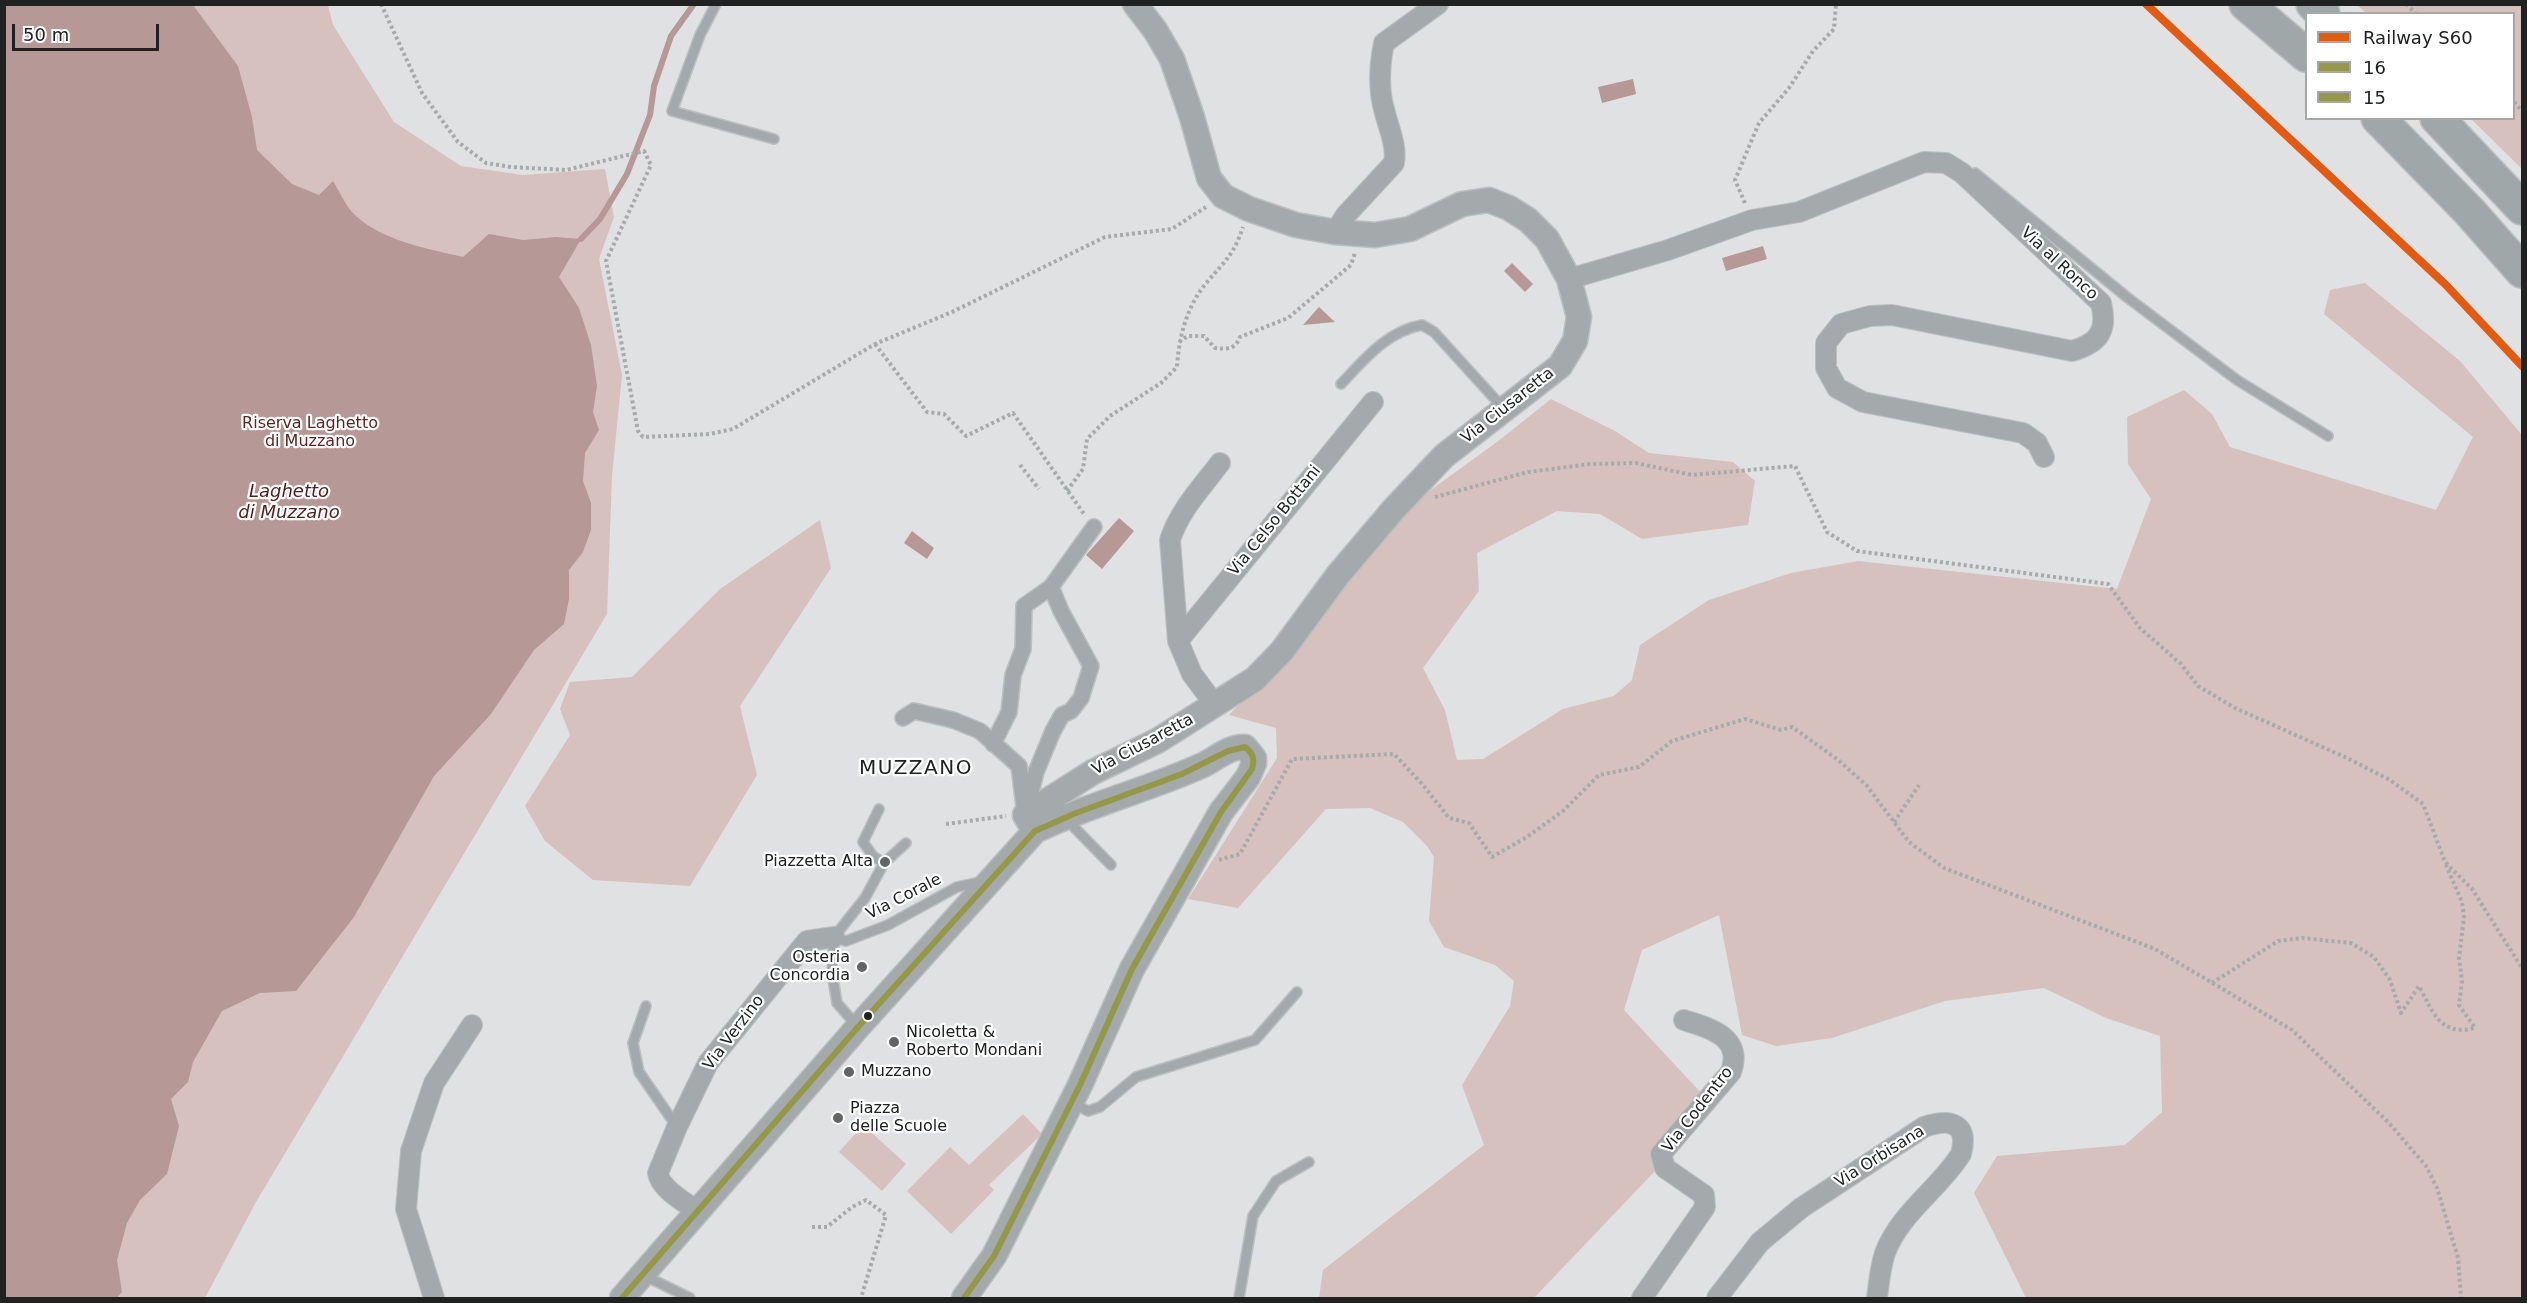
<!DOCTYPE html>
<html>
<head>
<meta charset="utf-8">
<style>
  body { margin:0 }
  #map { position:relative; width:2527px; height:1303px; overflow:hidden; background:#e0e1e2; font-family:"DejaVu Sans",sans-serif }
  canvas { display:block }
  .frame { position:absolute; inset:0; border:6px solid #202222; pointer-events:none }
  .legend { position:absolute; left:2305px; top:12px; width:210px; height:108px; box-sizing:border-box; background:#fff; border:2px solid #a6a7a7; margin:0; padding:8px 10px; list-style:none; font-size:18px; color:#202222 }
  .legend li { display:flex; align-items:center; gap:12px; height:30px }
  .legend b { width:30px; border:2px solid #a6a7a7 }
  .scale { position:absolute; left:12px; top:24px; width:147px; height:27px; box-sizing:border-box; border:3px solid #202222; border-top:0; padding-left:8px; font-size:18px; line-height:21px; white-space:nowrap; color:#202222; -webkit-text-stroke:4px #fff; paint-order:stroke }
</style>
</head>
<body>
<div id="map">
<canvas width="2527" height="1303"></canvas>
<div class="frame"></div>
<ul class="legend">
<li><b style="height:8px;background:#e35a13"></b>Railway S60</li>
<li><b style="height:8px;background:#959846"></b>16</li>
<li><b style="height:8px;background:#959846"></b>15</li>
</ul>
<div class="scale">50 m</div>
</div>
<script>
const c = document.querySelector('canvas').getContext('2d');
c.lineJoin = 'round';
function fillPath(path, color) { c.fillStyle = color; c.fill(path, 'evenodd'); }
function trace(path, color, width, dash) { c.strokeStyle = color; c.lineWidth = width; c.lineCap = dash ? 'butt' : 'round'; c.setLineDash(dash || []); c.stroke(path); }
function write(font, color, halo, rows, align = 'center') {
  c.font = font + ' "DejaVu Sans",sans-serif'; c.lineWidth = 4.5; c.setLineDash([]); c.textBaseline = 'middle'; c.strokeStyle = halo; c.fillStyle = color; for (const [text, x, y, turn = 0] of rows) {
    c.save(); c.translate(x, y); c.rotate((+turn || 0) * Math.PI / 180); c.textAlign = isNaN(turn) ? turn : align; if (halo) c.strokeText(text, 0, 0); c.fillText(text, 0, 0); c.restore();
  }
}
fillPath(new Path2D(`
  M5,5H328L333,25L394,122L461,166L523,175L605,169L614,217L599,259L622,375L612,476L607,614L256,1202L205,1298H5Z
  M2357,5H2522V169L2471,119L2514,118V14L2366,13Z
  M2365,283L2460,361L2522,435V1298H2026L1974,1193L1997,1156L2125,1145L2162,1112L2160,1036L2106,1018L2044,988L1945,1001L1832,1038L1776,1046L1742,1035L1719,915L1642,950L1624,1010L1715,1108L1534,1298H1319L1323,1270L1484,1145L1462,1085L1510,1006L1514,981L1495,965L1444,947L1429,921L1434,857L1427,846L1403,822L1370,808L1326,809L1238,908L1188,899L1277,758L1276,728L1229,715L1259,683L1406,508L1497,442L1551,399L1615,431L1649,453L1733,462L1755,481L1748,525L1642,539L1600,514L1557,511L1477,553L1479,591L1423,668L1445,710L1457,760L1483,759L1563,709L1614,696L1632,680L1640,645L1709,600L1791,573L1858,561L2117,589L2151,499L2128,464L2127,417L2184,390L2212,414L2230,447L2436,510L2473,437L2324,314L2330,290Z
  M820,520L831,568L740,706L757,775L690,886L593,880L545,841L525,806L570,735L560,709L570,682L632,677L720,589Z
  M1023,1114L1042,1134L989,1185L994,1190L951,1234L907,1191L950,1147L969,1165Z
  M863,1125L906,1164L882,1191L839,1152Z`), '#d6c1bf');
fillPath(new Path2D(`
  M5,4L193,5L238,66L252,117L257,150L292,184L319,195L333,181C339,191 345,204 352,212C380,241 426,248 463,257L489,234L523,240L556,237L581,239L559,277L579,308L591,345L597,386L593,412L599,430L585,453L583,481L591,503V530L583,552L569,570V599L564,624L534,650L491,714L434,776L354,917L296,991L260,993L222,1011L193,1062L188,1082L171,1099L179,1126L167,1174L140,1200L127,1223L117,1260L122,1292L117,1298H5Z
  M1633,79L1636,94L1602,103L1598,87Z
  M1763,246L1767,259L1726,271L1722,258Z
  M1512,263L1533,284L1525,292L1504,271Z
  M1319,307L1335,322L1303,325Z
  M1119,518L1134,531L1102,569L1086,555Z
  M912,531L934,548L927,559L904,543Z`), '#b69896');
trace(new Path2D(`
  M581,239L600,219L627,174L650,115L654,86L671,36L694,4`), '#b69896', 6);
const service = new Path2D(`
  M716,4L700,35L672,111L774,139
  M1975,173L2128,298L2237,380L2328,436
  M1341,384C1364,360 1387,331 1422,325L1434,332L1504,409
  M879,809L863,842L873,856L884,863
  M1065,818L1111,865
  M834,937L846,941L888,925L957,887L980,882
  M646,1006L633,1043L639,1072L677,1127
  M857,1026L837,1003L832,973L834,937L865,898L884,863L906,843
  M1073,1103L1088,1111L1100,1107L1136,1077L1255,1040L1297,992
  M645,1276L690,1298
  M1239,1298L1253,1216L1276,1181L1309,1162`);
const pedestrian = new Path2D(`
  M903,718L914,711L953,720L980,731L1019,766L1024,806
  M993,744L1009,712L1013,675L1023,649L1024,606L1051,587L1094,527
  M1025,815L1036,772L1053,731L1062,715L1071,711L1081,698L1091,666L1061,611L1051,587`);
const minor = new Path2D(`
  M1335,232L1346,215L1394,163C1397,146 1389,129 1385,113C1378,90 1379,67 1384,43L1438,4
  M1569,279L1668,250L1752,220L1799,212L1924,162L1946,163L1962,173L2101,303C2108,331 2099,343 2072,351L1892,315L1870,316L1841,324L1826,343V368L1837,388L1863,402L2023,433L2037,443L2044,457
  M1178,641L1373,402
  M1215,705L1192,674L1178,641L1170,540C1179,511 1202,487 1220,463
  M697,1211C685,1202 660,1189 658,1173L677,1127L708,1063L807,941L834,937
  M434,1298L406,1209L411,1151L434,1083L472,1025
  M1642,1298L1705,1207L1704,1195L1665,1168L1661,1154L1731,1072C1743,1037 1710,1028 1684,1020
  M1717,1298L1760,1242L1801,1208L1924,1127C1950,1118 1969,1123 1961,1154C1939,1189 1900,1213 1885,1253C1880,1268 1879,1283 1877,1298`);
const tertiary = new Path2D(`
  M1035,831L1025,815L1093,772L1157,741L1255,679L1282,651L1338,575L1394,509L1444,456L1560,366L1575,341L1579,317L1569,279L1547,239L1528,220L1509,208L1489,200L1462,204L1410,229L1375,235L1335,232L1296,225L1249,209L1223,196L1209,178L1192,117L1172,59L1155,30L1135,4
  M622,1298L858,1027L1035,831C1089,804 1148,790 1203,765C1216,759 1229,746 1245,747L1254,758V763L1248,777L1221,812L1132,969L1080,1085L994,1256L964,1298`);
const motorway = new Path2D(`
  M2246,4L2306,55
  M2313,4L2323,14
  M2378,118L2469,211L2522,271
  M2437,118L2522,208`);
trace(service, '#bdbfbf', 12);
trace(pedestrian, '#bdbfbf', 18);
trace(minor, '#bdbfbf', 22);
trace(tertiary, '#bdbfbf', 27);
trace(motorway, '#bdbfbf', 36);
trace(new Path2D(`
  M381,4L422,93L458,142L486,163L511,167L566,170L644,151L651,165L606,261L638,431L643,437L710,434L733,429L875,344L952,312L1105,237L1172,229L1206,207
  M2406,4L2416,14
  M2514,102L2522,111
  M1745,203L1735,180L1759,123L1789,88L1813,51L1834,29L1836,4
  M1179,342L1188,336H1204L1215,348C1227,349 1235,350 1240,337L1288,318L1351,265L1355,253
  M875,344L927,412L944,414L966,436L1013,413L1084,514
  M1020,465L1039,489
  M1067,491L1083,469L1087,439L1110,416L1161,383L1177,367C1179,336 1187,305 1208,281C1226,260 1234,254 1243,227
  M1435,497L1528,472L1590,464L1636,463L1692,475L1795,466L1827,532L1857,551L2108,584L2140,628L2181,664L2198,686L2235,708L2347,758L2390,780L2423,804L2445,862L2472,889L2522,968
  M1894,822L1919,785
  M946,824L1006,816
  M1219,860L1240,854L1292,759L1394,754L1423,785L1449,818L1469,823L1492,857L1527,837L1563,811L1599,775L1639,767L1672,741L1745,719L1781,730L1792,727L1837,759L1867,786L1909,842L1944,868L2155,949L2292,1030L2388,1122L2426,1166L2437,1188L2458,1258L2461,1298
  M2212,983L2278,941L2302,938L2351,943L2374,957L2390,980L2401,1013L2419,986C2433,1012 2440,1037 2475,1028L2459,1005L2462,981L2459,958L2464,917L2462,902L2446,865
  M812,1227H827L852,1207L866,1200L886,1215L861,1298`), '#a5aaab', 4, [3, 3]);
trace(service, '#a4aaac', 9);
trace(pedestrian, '#a4aaac', 15);
trace(minor, '#a4aaac', 20);
trace(tertiary, '#a4aaac', 24);
trace(motorway, '#a0a7a8', 33);
trace(new Path2D(`
  M858,1027L1035,831L1076,813L1182,774L1228,751L1245,747C1253,753 1255,759 1252,769L1221,812L1132,969L1080,1085L994,1256L964,1298`), '#959846', 6);
trace(new Path2D(`
  M622,1298L858,1027`), '#959846', 6);
trace(new Path2D(`
  M2146,4L2446,285L2522,366`), '#e35a13', 8);
for (const [x, y, r, color] of [
  [885,862,6,"#636565"],
  [862,967,6,"#636565"],
  [868,1016,5,"#202222"],
  [894,1042,6,"#636565"],
  [849,1072,6,"#636565"],
  [838,1118,6,"#636565"]
]) { const dot = new Path2D(); dot.arc(x, y, r, 0, 2 * Math.PI); c.fillStyle = color; c.fill(dot); trace(dot, '#fff', 2); }
write('16px', '#202222', '#fff', [
  ["Via al Ronco",2059,264,43],
  ["Via Ciusaretta",1508,406,-38],
  ["Via Celso Bottani",1275,521,-51],
  ["Via Ciusaretta",1143,745,-28],
  ["Via Corale",904,897,-27],
  ["Via Verzino",734,1033,-53],
  ["Via Codentro",1698,1110,-52],
  ["Via Orbisana",1880,1157,-32]
]);
write('16px', '#5f2523', '#fff', [
  ["Riserva Laghetto",310,424],
  ["di Muzzano",310,442]
]);
write('16px', '#202222', '#fff', [
  ["Piazzetta Alta",873,862,"right"],
  ["Osteria",850,958,"right"],
  ["Concordia",850,976,"right"],
  ["Nicoletta &",906,1033],
  ["Roberto Mondani",906,1051],
  ["Muzzano",861,1072],
  ["Piazza",850,1109],
  ["delle Scuole",850,1127]
], 'left');
write('italic 18px', '#561d1c', '#fff', [
  ["Laghetto",289,492],
  ["di Muzzano",289,513]
]);
c.letterSpacing = '1.5px';
write('20px', '#202222', '#fff', [
  ["MUZZANO",916,769]
]);
c.letterSpacing = '0px';
</script>
</body>
</html>
